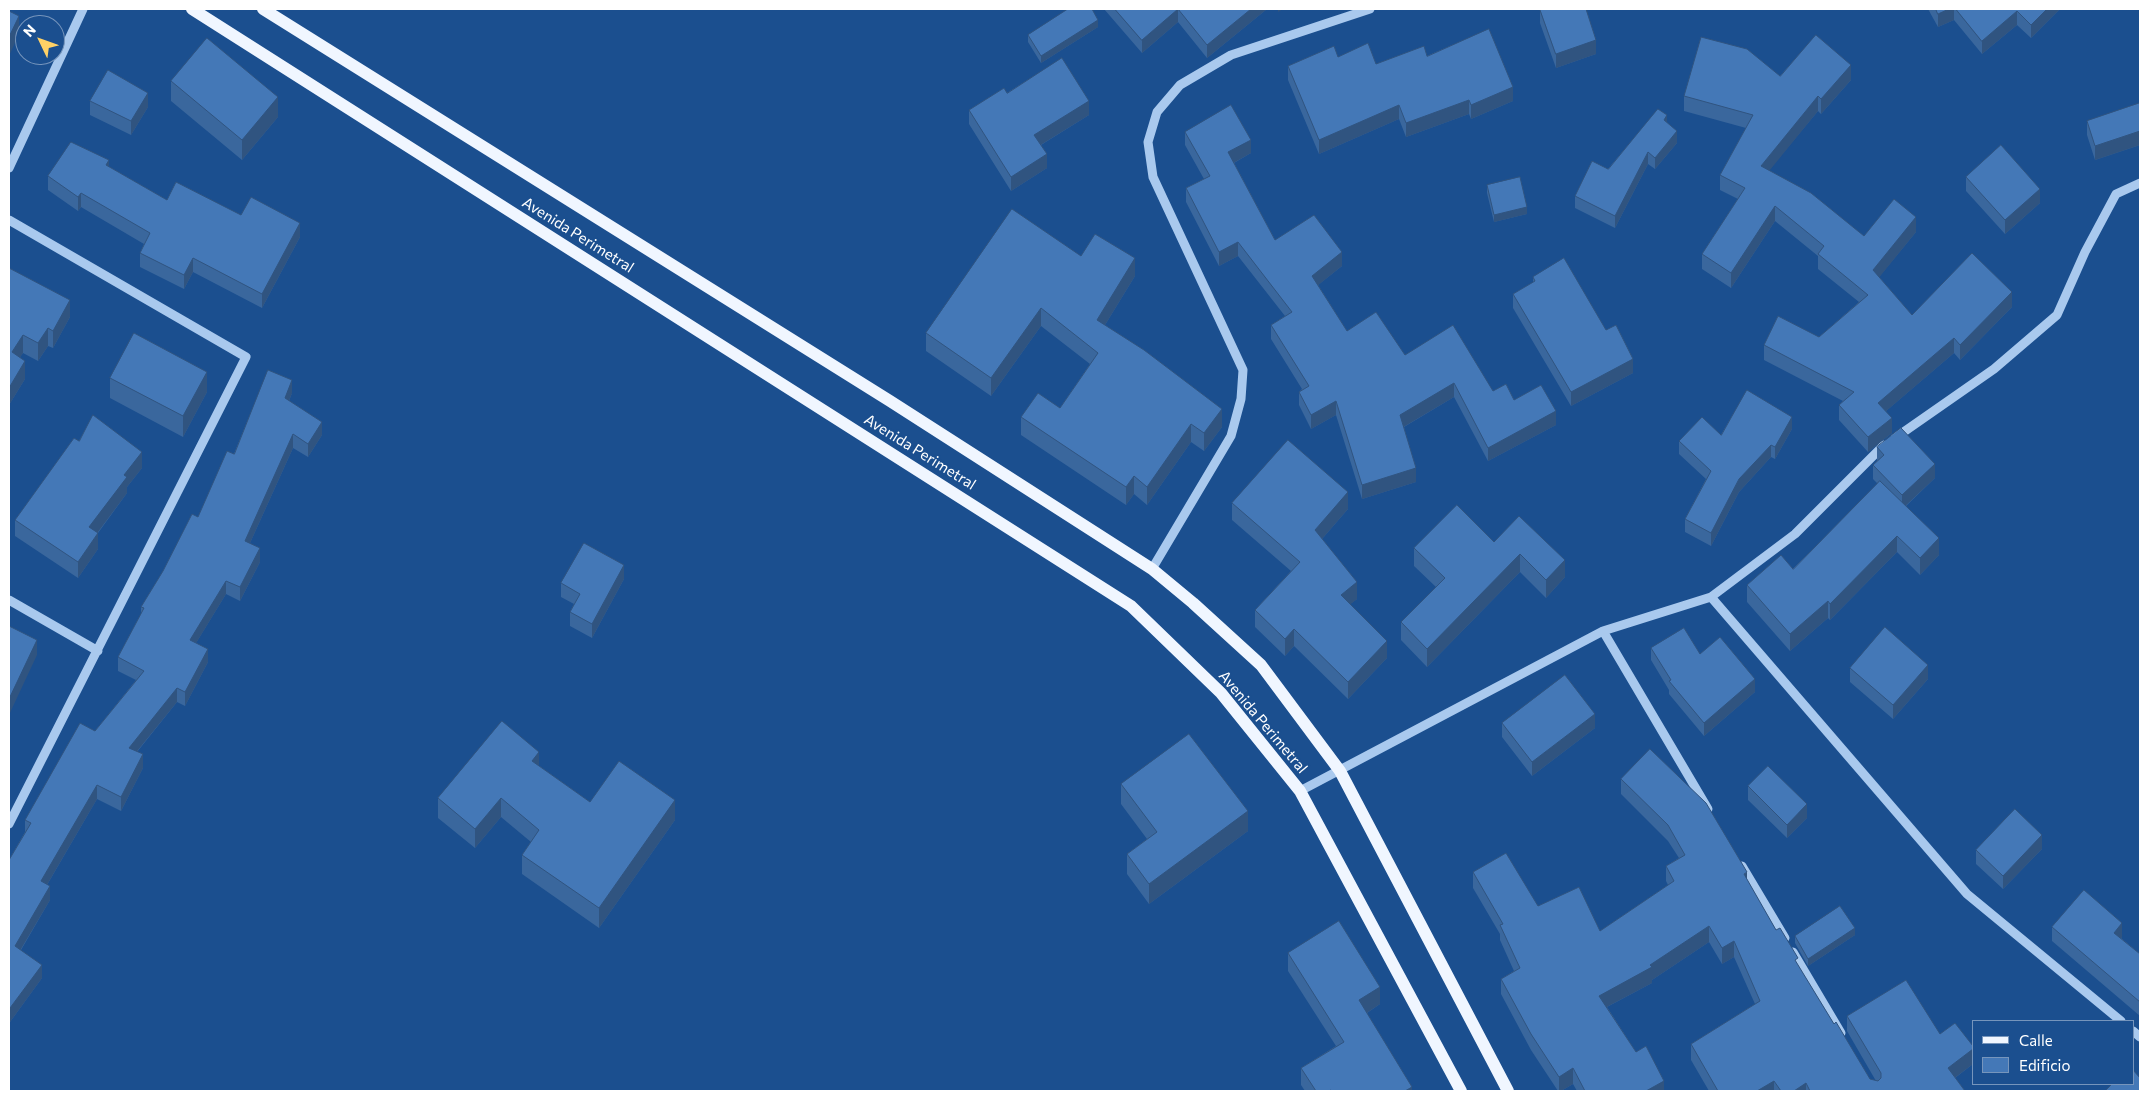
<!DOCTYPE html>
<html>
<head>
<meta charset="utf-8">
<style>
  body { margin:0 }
  #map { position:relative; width:2149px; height:1100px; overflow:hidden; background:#1b4f8f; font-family:Commissioner,sans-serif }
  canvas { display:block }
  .frame { position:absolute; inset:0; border:10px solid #fff; pointer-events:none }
  .legend { position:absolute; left:1972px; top:1020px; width:162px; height:65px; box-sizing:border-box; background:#1b4f8f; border:1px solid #7695bc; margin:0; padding:6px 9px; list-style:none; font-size:15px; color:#fff }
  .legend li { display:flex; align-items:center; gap:10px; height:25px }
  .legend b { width:25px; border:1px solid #7695bc }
  .north { position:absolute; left:15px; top:15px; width:50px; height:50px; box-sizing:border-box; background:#1b4f8f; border:1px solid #7695bc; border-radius:50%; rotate:312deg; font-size:14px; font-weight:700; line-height:20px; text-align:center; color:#fff }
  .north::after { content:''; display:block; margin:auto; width:18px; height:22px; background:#ffd166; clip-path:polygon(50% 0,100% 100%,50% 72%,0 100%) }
</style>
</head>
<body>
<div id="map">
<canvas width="2149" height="1100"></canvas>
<div class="frame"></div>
<ul class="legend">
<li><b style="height:6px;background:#f0f6ff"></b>Calle</li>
<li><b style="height:14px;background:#4478b7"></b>Edificio</li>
</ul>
<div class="north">N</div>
</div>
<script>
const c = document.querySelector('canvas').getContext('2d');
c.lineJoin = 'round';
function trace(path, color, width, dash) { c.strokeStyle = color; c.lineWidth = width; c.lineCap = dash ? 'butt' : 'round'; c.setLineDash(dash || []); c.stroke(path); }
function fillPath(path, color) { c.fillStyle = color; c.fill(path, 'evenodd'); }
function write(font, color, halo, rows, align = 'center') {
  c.font = font + ' Commissioner,sans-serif'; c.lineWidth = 4; c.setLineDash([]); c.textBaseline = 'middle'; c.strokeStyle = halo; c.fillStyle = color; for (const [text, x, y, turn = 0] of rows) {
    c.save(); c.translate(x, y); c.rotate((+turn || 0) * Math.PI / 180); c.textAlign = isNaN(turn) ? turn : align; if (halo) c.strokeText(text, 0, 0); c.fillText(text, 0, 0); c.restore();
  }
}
trace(new Path2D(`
  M9,168L83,9
  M9,220L246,357L9,824
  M1895,438L1994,369L2057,315L2085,252L2116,194L2140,183
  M1152,569L1231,436L1241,399L1243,370L1153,177L1148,142L1157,112L1180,85L1231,55L1370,9
  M1711,597L1967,894L2121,1021
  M9,600L98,651
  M1603,631L1708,809
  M1300,791L1603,631L1711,597L1795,534L1884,445
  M1742,866L1785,938
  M1793,952L1841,1033
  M2133,1031L2140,1037`), '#a9c9ee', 9);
trace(new Path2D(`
  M192,9L1131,606L1221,693L1300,791L1461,1091
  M263,9L890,401L1152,569L1193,603L1261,665L1340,771L1508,1091`), '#f0f6ff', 12);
fillPath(new Path2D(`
  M1104,9H1267L1207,58L1178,22L1142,53Z
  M1540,9L1596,54L1556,68L1540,23Z
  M1928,9H2060L2031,38L2017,25L1982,54L1954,20L1938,27Z
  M1098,27L1041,63L1028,42V35Z
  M1427,56L1513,101L1471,119L1469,114L1406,137L1399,119L1319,154L1288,80V66L1338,57L1376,64Z
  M1780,76L1851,80L1821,114L1818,111L1769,170L1864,236L1916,232L1879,277L1912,315L2012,307L1960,360L1954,353L1886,411L1892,433L1868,452L1839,420V405L1843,401L1764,360V345L1819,337L1859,302L1818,269V256L1775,221L1731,288L1702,269V254L1738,199L1720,190V175L1746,128L1684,111V96Z
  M171,81L278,117L242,160L171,101Z
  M1007,93L1089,115L1041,145L1047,168L1011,191L969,124V110Z
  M90,101L148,107L131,135L90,115Z
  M2140,103V145L2095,160L2087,135V121Z
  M1667,123L1677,143L1655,169L1648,164L1615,228L1575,208V196L1608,169Z
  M1185,132L1251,153L1234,163L1275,240L1342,266L1318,285L1347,331L1514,400L1556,425L1488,461L1454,397L1404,427L1416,482L1362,499L1336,415L1311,429L1299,405V392L1302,389L1271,339V325L1285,316L1238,256L1219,266L1186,202V188L1204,179L1185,145Z
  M109,167L167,200L241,215L300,237L262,308L193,272L184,289L140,267V253L144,244L81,207L78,211L48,190V176Z
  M1966,177L2040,203L2005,234L1966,191Z
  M1487,185L1527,214L1494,222L1487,193Z
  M1081,256L1135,276L1105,325L1222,427L1204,451L1191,442L1147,505L1134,494L1126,505L1021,435V417L1060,408L1090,364L1041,326L991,396L926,351V333Z
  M9,268L70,317L53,348L48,346L38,361L23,353L20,357L25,379L9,405Z
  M1533,277L1606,330L1633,373L1571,406L1513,308V294L1533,283Z
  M110,378L207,392L183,437L110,398Z
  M292,393L289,401L322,435L308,457L293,448L250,543L260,562L240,601L226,594L196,643L208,662L185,706L177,702L137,752L143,768L121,811L97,799L47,885L50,900L21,950L42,978L10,1022L9,1021V860L25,832V820L95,731L136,680L118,671V657L141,614V607L198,517L234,454Z
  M1792,429L1775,459L1771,457L1739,492L1711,546L1685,532V519L1706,479L1679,454V441L1721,435Z
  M79,441L142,468L127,487V493L98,533V549L78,578L15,536V520Z
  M1877,447L1935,478L1906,506L1939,555L1920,575L1897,552L1830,620L1828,618L1790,651L1747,602V585L1793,569L1878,484L1873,479V465L1877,461Z
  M1232,503L1348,509L1322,539L1357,599L1350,604L1387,658L1348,699L1294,646L1285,656L1255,627V610L1291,571L1232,520Z
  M1494,542L1565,577L1546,598L1520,572L1427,667L1401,640V622L1436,587L1414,566V548Z
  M624,579L592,638L570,626V612L574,604L561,597V583Z
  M1651,648L1700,654L1755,692L1704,736L1669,694V690L1651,660Z
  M1850,668L1928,679L1893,719L1850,682Z
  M1502,723L1595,728L1532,776L1502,737Z
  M539,766L590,802L675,820L599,928L522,874V855L531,842L501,817L475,848L438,818V798Z
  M1621,779L1747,880L1776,930L1834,1024L1870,1079L1876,1081L1847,1031V1016L1940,1034L1973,1046V1064L1955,1078L1965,1091H1709L1691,1060V1044L1755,1004L1734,957L1722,964L1709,942L1652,980V983L1607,1007L1636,1052L1664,1091H1577L1573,1084L1561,1091H1558L1531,1050L1501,994V979L1514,971L1500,940V934L1473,888V872L1538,906L1600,931L1668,885L1666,881V866L1679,858L1668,841L1621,794Z
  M1121,784L1248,831L1149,904L1127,874V854L1147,839L1121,804Z
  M1748,786L1807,818L1787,838L1748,800Z
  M2042,849L2003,889L1976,864V850Z
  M2052,927L2122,937L2121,938L2140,954V1016L2052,941Z
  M1855,935L1808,966L1795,943V936Z
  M1288,953L1380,1004L1367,1013L1412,1091H1305L1301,1085V1068L1336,1046L1288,971Z`), '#3a679d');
fillPath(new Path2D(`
  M1178,9V22L1142,53V40Z
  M1251,9H1267L1207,58V45Z
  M1278,9H1283L1278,12Z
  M1949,9H1954V20L1938,27V14Z
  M2047,9H2060L2031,38V25Z
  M2017,11V25L1982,54V41Z
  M19,16V34L9,56V37Z
  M1098,20V27L1041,63V56Z
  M1596,40V54L1556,68V54Z
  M1851,65V80L1821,114V99Z
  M1513,87V101L1471,119V105Z
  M148,93V107L131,135V121Z
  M1818,96V111L1761,181V166Z
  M278,97V117L242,160V140Z
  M1469,100V114L1406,137V123Z
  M1089,101V115L1034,149V135Z
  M1399,105V119L1319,154V140Z
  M1667,115V126L1664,120Z
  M1677,131V143L1655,169V158Z
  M2140,131V145L2095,160V146Z
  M1251,140V153L1228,166V152Z
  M1648,152V164L1615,228V216Z
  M1047,154V168L1011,191V177Z
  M109,160V174L106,165Z
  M2040,189V203L2005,234V220Z
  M81,193V207L78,211V197Z
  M1775,206V221L1731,288V273Z
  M1527,207V214L1494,222V215Z
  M1916,217V232L1873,285V270Z
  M300,223V237L262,308V294Z
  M1238,242V256L1219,266V252Z
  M1342,252V266L1312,290V276Z
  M193,258V272L184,289V275Z
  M1135,258V276L1097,338V320Z
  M2012,292V307L1960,360V345Z
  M70,300V317L53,348V331Z
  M1041,308V326L991,396V378Z
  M48,328V346L38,361V343Z
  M23,335V353L12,369V352Z
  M1954,338V353L1878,418V403Z
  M1633,359V373L1571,406V392Z
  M25,361V379L9,405V388Z
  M207,372V392L183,437V416Z
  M292,380V393L285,411V398Z
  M1454,383V397L1400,429V415Z
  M1336,401V415L1311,429V415Z
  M1222,409V427L1204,451V433Z
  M1556,411V425L1488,461V448Z
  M1792,417V429L1775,459V447Z
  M1892,418V433L1868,452V437Z
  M322,422V435L308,457V444Z
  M1191,424V442L1147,505V487Z
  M293,434V448L245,554V541Z
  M1771,445V457L1739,492L1711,546V533L1739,479Z
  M142,452V468L127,487V493L89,544V527L124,475Z
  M1935,464V478L1902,509V495Z
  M1416,468V482L1362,499V485Z
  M1134,476V494L1126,505V487Z
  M1348,492V509L1315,547V530Z
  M98,533V549L78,578V562Z
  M1897,536V552L1830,620V604Z
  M1939,538V555L1920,575V558Z
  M260,548V562L240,601V587Z
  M1520,554V572L1427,667V649Z
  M1565,560V577L1546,598V580Z
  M624,565V579L592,638V624Z
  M226,581V594L190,653V640Z
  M1357,582V599L1341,612V595Z
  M1828,601V618L1790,651V634Z
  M1294,629V646L1285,656V639Z
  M37,640V655L9,715V699Z
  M1387,641V658L1348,699V682Z
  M208,649V662L185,706V692Z
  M1928,665V679L1893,719V705Z
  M1755,679V692L1704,736V723Z
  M177,688V702L129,761V748Z
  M1595,714V728L1532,776V762Z
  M539,752V771L532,761Z
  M143,754V768L121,811V797Z
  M97,785V799L41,895V881Z
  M501,798V817L475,848V829Z
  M675,800V820L599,928V908Z
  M1807,804V818L1787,838V825Z
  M1248,811V831L1149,904V884Z
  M2042,835V849L2003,889V876Z
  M1747,872V887L1744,874Z
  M50,886V900L15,959V946Z
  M2122,923V937L2114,947V933Z
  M1709,926V942L1652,980V983L1599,1011V996L1650,965Z
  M1855,928V935L1808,966V959Z
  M1734,941V957L1722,964V948Z
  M42,965V978L10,1022V1008Z
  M1380,987V1004L1359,1018V1000Z
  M1973,1049V1064L1948,1083V1068Z
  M1573,1068V1084L1561,1091H1559V1077Z
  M1664,1081V1091H1646Z
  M1774,1081V1091H1757Z
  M1806,1083V1091H1794Z
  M1412,1087V1091H1405Z`), '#305480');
const building = new Path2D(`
  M1068,9H1092L1098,20L1041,56L1028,35Z
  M1115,9H1251L1207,45L1178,9L1142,40Z
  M1540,9H1586L1596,40L1556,54Z
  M1936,9H1949L1938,14Z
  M1956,9H2047L2031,25L2017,11L1982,41Z
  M9,11L19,16L9,37Z
  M1489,29L1513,87L1471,105L1469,100L1406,123L1399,105L1319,140L1288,66L1334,46L1338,57L1368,43L1376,64L1424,46L1427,56Z
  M1816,35L1851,65L1821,99L1818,96L1761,166L1811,193L1864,236L1894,199L1916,217L1873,270L1912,315L1972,253L2012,292L1960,345L1954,338L1878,403L1892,418L1868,437L1839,405L1854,392L1764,345L1778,316L1819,337L1868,295L1818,254L1824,246L1775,206L1731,273L1702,254L1745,188L1720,175L1753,115L1684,96L1701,37L1747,49L1780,76Z
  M207,38L278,97L242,140L171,81Z
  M1062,58L1089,101L1034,135L1047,154L1011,177L969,110L1004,88L1007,93Z
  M108,70L148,93L131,121L90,101Z
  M2140,103V131L2095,146L2087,121Z
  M1231,105L1251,140L1228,152L1275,240L1314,215L1342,252L1312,276L1347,331L1376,312L1405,355L1453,325L1493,391L1506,384L1514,400L1541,385L1556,411L1488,448L1454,383L1400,415L1416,468L1362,485L1336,401L1311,415L1299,392L1309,386L1271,325L1292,312L1238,242L1219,252L1186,188L1210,176L1185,132Z
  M1658,109L1667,115L1664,120L1677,131L1655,158L1648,152L1615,216L1575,196L1592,161L1608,169Z
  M71,142L109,160L106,165L167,200L176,182L241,215L251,197L300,223L262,294L193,258L184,275L140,253L150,233L81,193L78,197L48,176Z
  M2001,145L2040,189L2005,220L1966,177Z
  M1520,177L1527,207L1494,215L1487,185Z
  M1012,209L1081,256L1095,234L1135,258L1097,320L1144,350L1222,409L1204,433L1191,424L1147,487L1134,476L1126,487L1021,417L1038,393L1060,408L1098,353L1041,308L991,378L926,333Z
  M1564,258L1606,330L1616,325L1633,359L1571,392L1513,294L1535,281L1533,277Z
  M9,268L70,300L53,331L48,328L38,343L23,335L12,352L25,361L9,388Z
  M134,333L207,372L183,416L110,378Z
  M268,370L292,380L285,398L322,422L308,444L293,434L245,541L260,548L240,587L226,581L190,640L208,649L185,692L177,688L129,748L143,754L121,797L97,785L41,881L50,886L15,946L42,965L10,1008L9,1007V860L31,823L25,820L80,723L95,731L144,671L118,657L144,608L141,607L163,571L192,514L198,517L227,451L234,454Z
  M1747,390L1792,417L1775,447L1771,445L1739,479L1711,533L1685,519L1711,471L1679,441L1702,417L1721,435Z
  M93,415L142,452L124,475L127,477L89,527L98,533L78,562L15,520L74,438L79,441Z
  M1901,428L1935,464L1902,495L1873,465L1884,455L1877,447Z
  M1288,440L1348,492L1315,530L1357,582L1341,595L1387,641L1348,682L1294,629L1285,639L1255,610L1300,562L1232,503Z
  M1880,481L1939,538L1920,558L1897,536L1830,604L1828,601L1790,634L1747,585L1781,555L1793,569Z
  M1457,505L1494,542L1519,516L1565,560L1546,580L1520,554L1427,649L1401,622L1445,578L1414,548Z
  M584,543L624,565L592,624L570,612L580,594L561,583Z
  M9,626L37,640L9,699Z
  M1885,627L1928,665L1893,705L1850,668Z
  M1684,628L1700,654L1720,637L1755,679L1704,723L1669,681L1671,680L1651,648Z
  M1565,675L1595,714L1532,762L1502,723Z
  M502,721L539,752L532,761L590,802L619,761L675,800L599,908L522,855L539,830L501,798L475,829L438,798Z
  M1189,734L1248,811L1149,884L1127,854L1157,832L1121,784Z
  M1650,749L1706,803L1747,872L1744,874L1776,930L1780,928L1798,958L1795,960L1834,1024L1836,1022L1870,1079L1878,1081L1881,1078V1073L1847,1016L1906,980L1940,1034L1955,1023L1973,1046V1049L1948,1068L1965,1091H1810L1806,1083L1794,1091H1781L1774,1081L1757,1091H1718L1691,1044L1760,1001L1734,941L1722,948L1709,926L1650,965L1652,967L1599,996L1636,1052L1646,1046L1664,1081L1646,1091H1585L1573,1068L1559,1077L1531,1034L1501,979L1520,968L1500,925L1503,924L1473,872L1506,853L1538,906L1579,887L1600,931L1674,881L1666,866L1685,855L1668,825L1621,779Z
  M1768,766L1807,804L1787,825L1748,786Z
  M2015,809L2042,835L2003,876L1976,850Z
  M2084,890L2122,923L2114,933L2140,954V1002L2052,927Z
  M1840,906L1855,928L1808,959L1795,936Z
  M1339,921L1380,987L1359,1000L1412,1087L1405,1091H1332L1331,1090L1329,1091H1316L1301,1068L1344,1042L1288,953Z
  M2133,1070L2140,1078V1091H2105L2112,1084H2133Z`);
fillPath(building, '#4478b7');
trace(building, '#305480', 1);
write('15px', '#fff', '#1b4f8f', [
  ["Avenida Perimetral",578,235,32],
  ["Avenida Perimetral",920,452,32],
  ["Avenida Perimetral",1263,722,50]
]);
</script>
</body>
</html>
